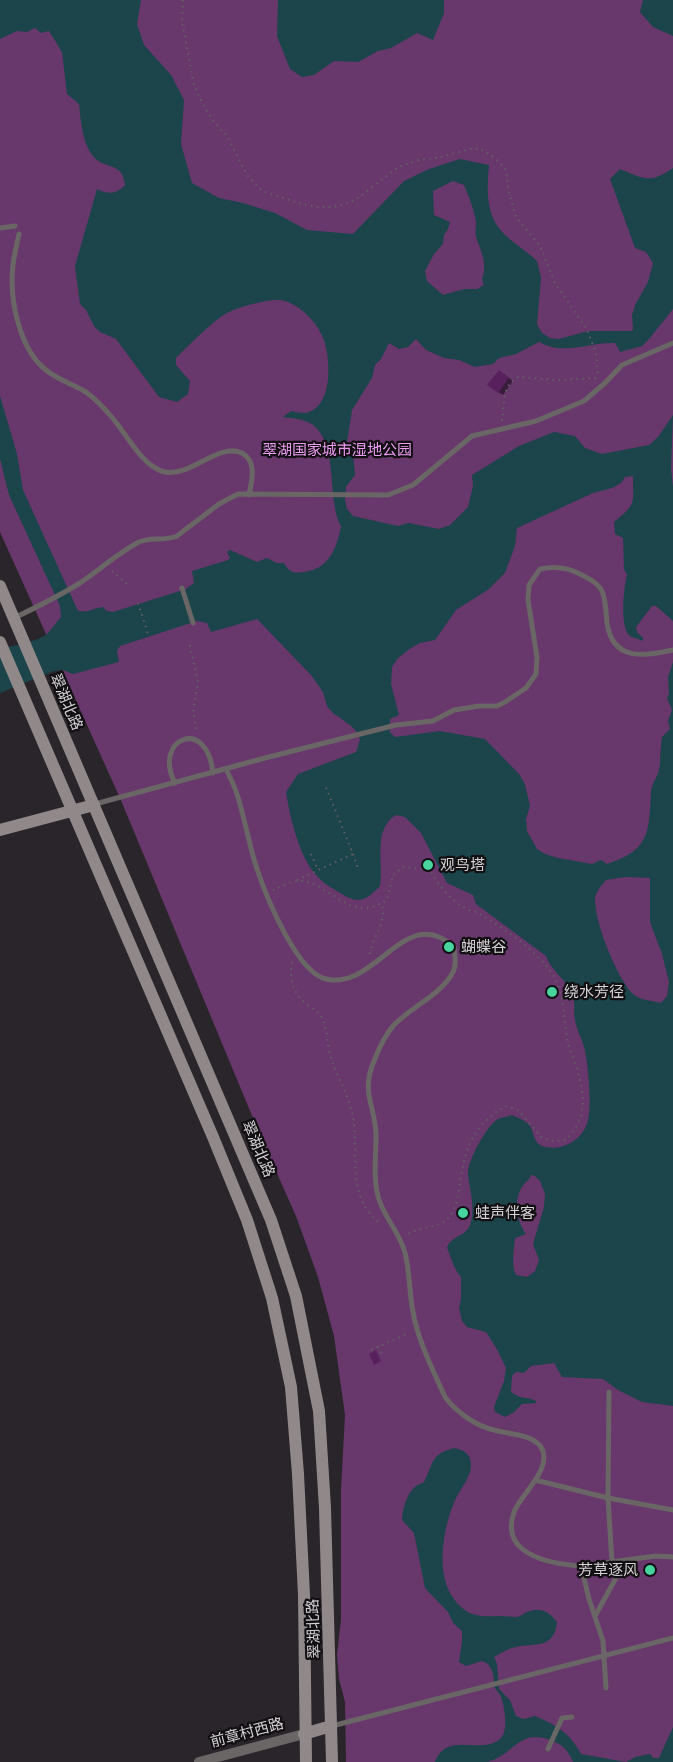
<!DOCTYPE html>
<html>
<head>
<meta charset="utf-8">
<style>
  body { margin:0 }
  canvas { display:block; background:#2a252a }
</style>
</head>
<body>
<canvas width="673" height="1762"></canvas>
<script>
const c = document.querySelector('canvas').getContext('2d');
c.lineJoin = 'round';
function fillPath(path, color) { c.fillStyle = color; c.fill(path, 'evenodd'); }
function trace(path, color, width, dash) { c.strokeStyle = color; c.lineWidth = width; c.lineCap = dash ? 'butt' : 'round'; c.setLineDash(dash || []); c.stroke(path); }
function write(font, color, halo, rows, align = 'center') {
  c.font = font + ' Mulish,"Noto Sans SC",sans-serif'; c.lineWidth = 4.5; c.setLineDash([]); c.textBaseline = 'middle'; c.strokeStyle = halo; c.fillStyle = color; for (const [text, x, y, turn = 0] of rows) {
    c.save(); c.translate(x, y); c.rotate((+turn || 0) * Math.PI / 180); c.textAlign = isNaN(turn) ? turn : align; if (halo) c.strokeText(text, 0, 0); c.fillText(text, 0, 0); c.restore();
  }
}
fillPath(new Path2D(`
  M0,0H673V1762H346L345,1702L339,1679L337,1655L341,1620V1490L345,1415L334,1336L318,1277L296,1216L263,1142L120,798L0,532Z`), '#68376c');
fillPath(new Path2D(`
  M0,0H141L137,24L144,45L171,75L184,100L181,144L192,183L219,198L243,203L275,213L307,230L353,234L404,181L429,169L460,159L489,165C487,189 485,215 504,234C514,244 527,251 537,261L541,277L537,324L542,333L550,338L559,339L588,331H631L633,330L632,315L635,305L648,282L653,263L646,252L635,248L610,179L620,169C644,179 650,184 673,168V309L649,339L642,346L620,352L615,343C588,342 564,356 539,342L516,354L499,358L493,364L475,367L459,360L444,358L426,350L416,339L408,347L399,349L389,343L381,359L375,365L372,378L352,410L347,442L353,454L355,475L346,487L345,500L347,509L353,516L398,526L409,523L439,529L450,525L468,507L473,486L472,475L519,446L554,432L575,436L585,448L602,454L649,445L658,437L673,415L671,468L673,487V621L656,606H652L636,627L637,632L643,638V641C639,639 633,638 630,636C619,627 624,586 627,575L624,569L623,538L615,534L614,522C637,503 633,505 633,476L625,477L621,483L612,488L593,493L517,528L515,546L505,573L489,589L456,610L435,640L420,643L411,648L398,658L392,667L391,684L399,715L390,719V732L395,737L440,731L485,739L519,774L525,784L530,806L526,819L527,831L537,849L545,854L558,858L592,864L601,860L607,864C649,850 649,834 651,792C651,785 657,778 659,770C661,760 660,748 662,737L670,729L668,721L672,710L667,698L669,694L668,677L673,662V1406L642,1402L618,1390L603,1379L562,1377L554,1363L531,1366L524,1373L516,1372L512,1376L511,1392C522,1400 525,1396 536,1401V1403L522,1404L513,1413L505,1417L495,1412L494,1407L504,1381L506,1368L498,1351L486,1332L467,1327L462,1321L459,1308L461,1299V1277C455,1271 450,1256 447,1247C453,1234 468,1237 471,1222C475,1205 470,1191 468,1175C466,1163 487,1125 498,1119C502,1117 508,1117 512,1115C518,1118 528,1121 531,1128C535,1136 534,1145 546,1147C565,1151 584,1138 588,1120C592,1106 588,1065 585,1051C583,1041 577,1031 575,1020C573,1012 576,1001 572,993C566,979 551,971 546,956L476,904L473,895L447,883L421,833L405,817L396,815C372,829 384,864 380,886C364,903 356,904 337,891C330,887 323,883 318,877C299,858 290,817 286,792L298,774L356,752L360,740L358,733L350,725L333,713L327,706L323,692L311,675L257,619L211,632L207,623L197,621L120,646L117,651L119,662L73,674L63,670L54,671L0,693V649C12,646 40,641 48,633C53,628 56,622 61,617L60,606L9,495L0,459V396L17,454L23,490L78,611C89,613 93,608 103,607L107,611L113,612L186,589L194,583L192,571L228,560L230,558L227,552L230,550L257,562L267,558L277,563H284C289,572 294,574 304,572C329,569 337,548 341,526C326,499 340,441 310,423C302,419 292,418 283,417L291,411C296,412 304,414 309,412C333,404 331,357 323,338C317,322 301,306 285,301C273,297 239,307 227,313C215,319 187,347 176,358V365L190,381L188,394L177,402L159,397L116,339L100,332L94,326L86,310L80,304L75,266L97,189C108,195 117,194 125,185C122,160 104,171 92,155C82,141 81,121 79,104L67,94L62,52L49,31L41,33L35,28L27,32L17,31L0,39ZM453,181L464,185C469,197 474,209 476,222C476,227 475,233 476,237C481,251 488,265 482,279L484,285L477,289H464L443,295L427,281L425,271L434,254L443,244L444,235L448,229L450,222L434,215L433,191ZM626,877L650,878V922L662,954L669,982L667,996L661,1003C650,1000 639,1001 631,992C615,973 596,925 595,901C595,892 601,886 606,880ZM531,1175L535,1176L540,1181L545,1194L544,1207L533,1244L539,1260L535,1271L527,1277L516,1275C511,1266 514,1249 515,1238L526,1234C517,1221 513,1201 522,1187C525,1182 529,1181 531,1175Z
  M278,0H444V13L433,40L417,33L391,48L378,51L358,62L334,61L314,75L302,77L290,69L277,36Z
  M643,0H673V36L653,27L640,12Z
  M454,1448C464,1450 471,1454 471,1465C471,1477 461,1488 456,1498C445,1522 438,1558 446,1583C450,1597 462,1612 476,1615C483,1617 492,1616 499,1616C505,1616 512,1617 517,1617C522,1616 525,1612 530,1611C542,1607 550,1613 557,1622C554,1651 532,1642 512,1648C505,1650 500,1654 494,1657L497,1664L499,1689L510,1700L516,1716L524,1719L535,1716C556,1725 570,1733 581,1754L626,1762L635,1757L650,1754L653,1758H659L673,1727V1762H573C568,1750 562,1744 550,1740C518,1728 514,1756 487,1762C472,1762 450,1762 435,1762C447,1728 488,1759 503,1735C508,1727 504,1702 500,1695C497,1690 494,1689 494,1683C494,1674 491,1663 482,1661L466,1666L459,1662L462,1642V1631L453,1623L448,1612L425,1588L414,1533L402,1520C402,1511 407,1493 415,1487C417,1484 421,1484 424,1482C434,1463 430,1454 454,1448Z`), '#1b444b');
fillPath(new Path2D(`
  M504,374L513,381L503,395L498,392Z`), '#0007');
fillPath(new Path2D(`
  M499,370L509,378L498,393L487,385Z
  M376,1350L381,1361L374,1365L369,1354Z`), '#58205d');
trace(new Path2D(`
  M183,0L182,22L194,84L200,99L213,121L227,136L247,175L259,188L266,192L298,203L317,207H334L348,203L361,196L398,167L419,160L437,158L474,148L485,151L498,161L506,170L509,192L516,217L540,246L555,283L586,328L596,352L598,376
  M502,421L505,393L510,383L518,377L558,380L597,378
  M112,571L128,585
  M138,603L149,637
  M190,645L198,682L193,712L197,732
  M311,854L318,870
  M353,854L358,869
  M297,880L353,854L325,785
  M273,890C281,887 291,880 300,881C333,883 348,925 387,900L393,875L403,867L430,870C439,886 450,900 467,909C471,911 476,911 480,914C505,929 533,948 551,972C568,995 561,1028 572,1055C583,1085 592,1116 565,1140L551,1141L541,1137L518,1110L505,1106C476,1124 466,1144 461,1177C459,1188 458,1203 452,1213C442,1230 422,1225 408,1234
  M370,954C374,931 386,928 382,903
  M292,962C289,981 293,994 309,1006C314,1009 319,1012 322,1018C328,1030 327,1045 331,1058C336,1074 345,1089 350,1105C363,1144 342,1192 378,1222
  M378,1346L383,1357
  M371,1350L409,1333`), '#645f64', 2, [1.5, 4.5]);
trace(new Path2D(`
  M0,228L15,226
  M19,234C17,244 14,255 13,265C9,298 19,349 46,370C58,380 73,384 86,392C94,398 102,406 109,414C124,429 142,468 165,472C192,477 218,442 242,453C257,461 252,481 249,495
  M182,588L193,623
  M14,618C37,607 59,596 80,583C99,570 117,554 137,543C150,536 163,542 177,536L219,504L238,494L388,495L413,485L472,436L536,421L584,401L605,383L622,365L673,343
  M226,769C230,777 234,785 237,794C245,819 249,845 257,869C266,896 297,973 326,979C376,991 405,902 454,947C455,956 457,966 452,974C441,994 410,1008 394,1025C385,1035 379,1048 374,1061C360,1094 376,1106 376,1136C376,1156 373,1177 378,1196C383,1217 400,1232 405,1253C410,1272 409,1292 413,1312C418,1341 433,1370 445,1397C456,1412 476,1426 494,1430C507,1434 532,1434 541,1447C554,1468 521,1494 514,1512C499,1555 551,1564 581,1566L656,1556L673,1557
  M175,783C152,739 207,715 213,773
  M95,804L265,758L396,725L433,721L454,710L479,706H497L505,702L526,688L536,674L537,657L528,600L529,585L540,569C554,566 567,567 580,574C588,578 598,583 602,591C606,600 606,613 607,623C613,662 644,656 673,650
  M609,1392L608,1498L612,1562
  M535,1480L608,1498L673,1510
  M581,1566L589,1599L603,1641L606,1688
  M595,1616L626,1560
  M332,1726L673,1638
  M548,1749L562,1718L572,1717`), '#6a6666', 5);
trace(new Path2D(`
  M199,1762L304,1734`), '#6a6666', 10);
trace(new Path2D(`
  M0,586L271,1220L296,1296L319,1411L325,1508L332,1762
  M0,642L213,1137L247,1220L272,1298L291,1387L298,1474L304,1595L306,1762
  M0,830L94,805
  M304,1734L331,1726`), '#918989', 12);
for (const [x, y, r, color] of [
  [428,865,6,"#47d49e"],
  [449,947,6,"#47d49e"],
  [552,992,6,"#47d49e"],
  [463,1213,6,"#47d49e"],
  [650,1570,6,"#47d49e"]
]) { const dot = new Path2D(); dot.arc(x, y, r, 0, 2 * Math.PI); c.fillStyle = color; c.fill(dot); trace(dot, '#110f11', 2); }
write('15px', '#ed9cf3', '#110f11', [
  ["翠湖国家城市湿地公园",337,450]
]);
write('15px', '#d6d2d6', '#110f11', [
  ["翠湖北路",66,702,67],
  ["翠湖北路",258,1149,67],
  ["翠湖北路",314,1629,-92],
  ["前章村西路",247,1733,-15]
]);
write('15px', '#d6d2d6', '#110f11', [
  ["观鸟塔",440,865],
  ["蝴蝶谷",461,947],
  ["绕水芳径",564,992],
  ["蛙声伴客",475,1213],
  ["芳草逐风",638,1570,"right"]
], 'left');
</script>
</body>
</html>
